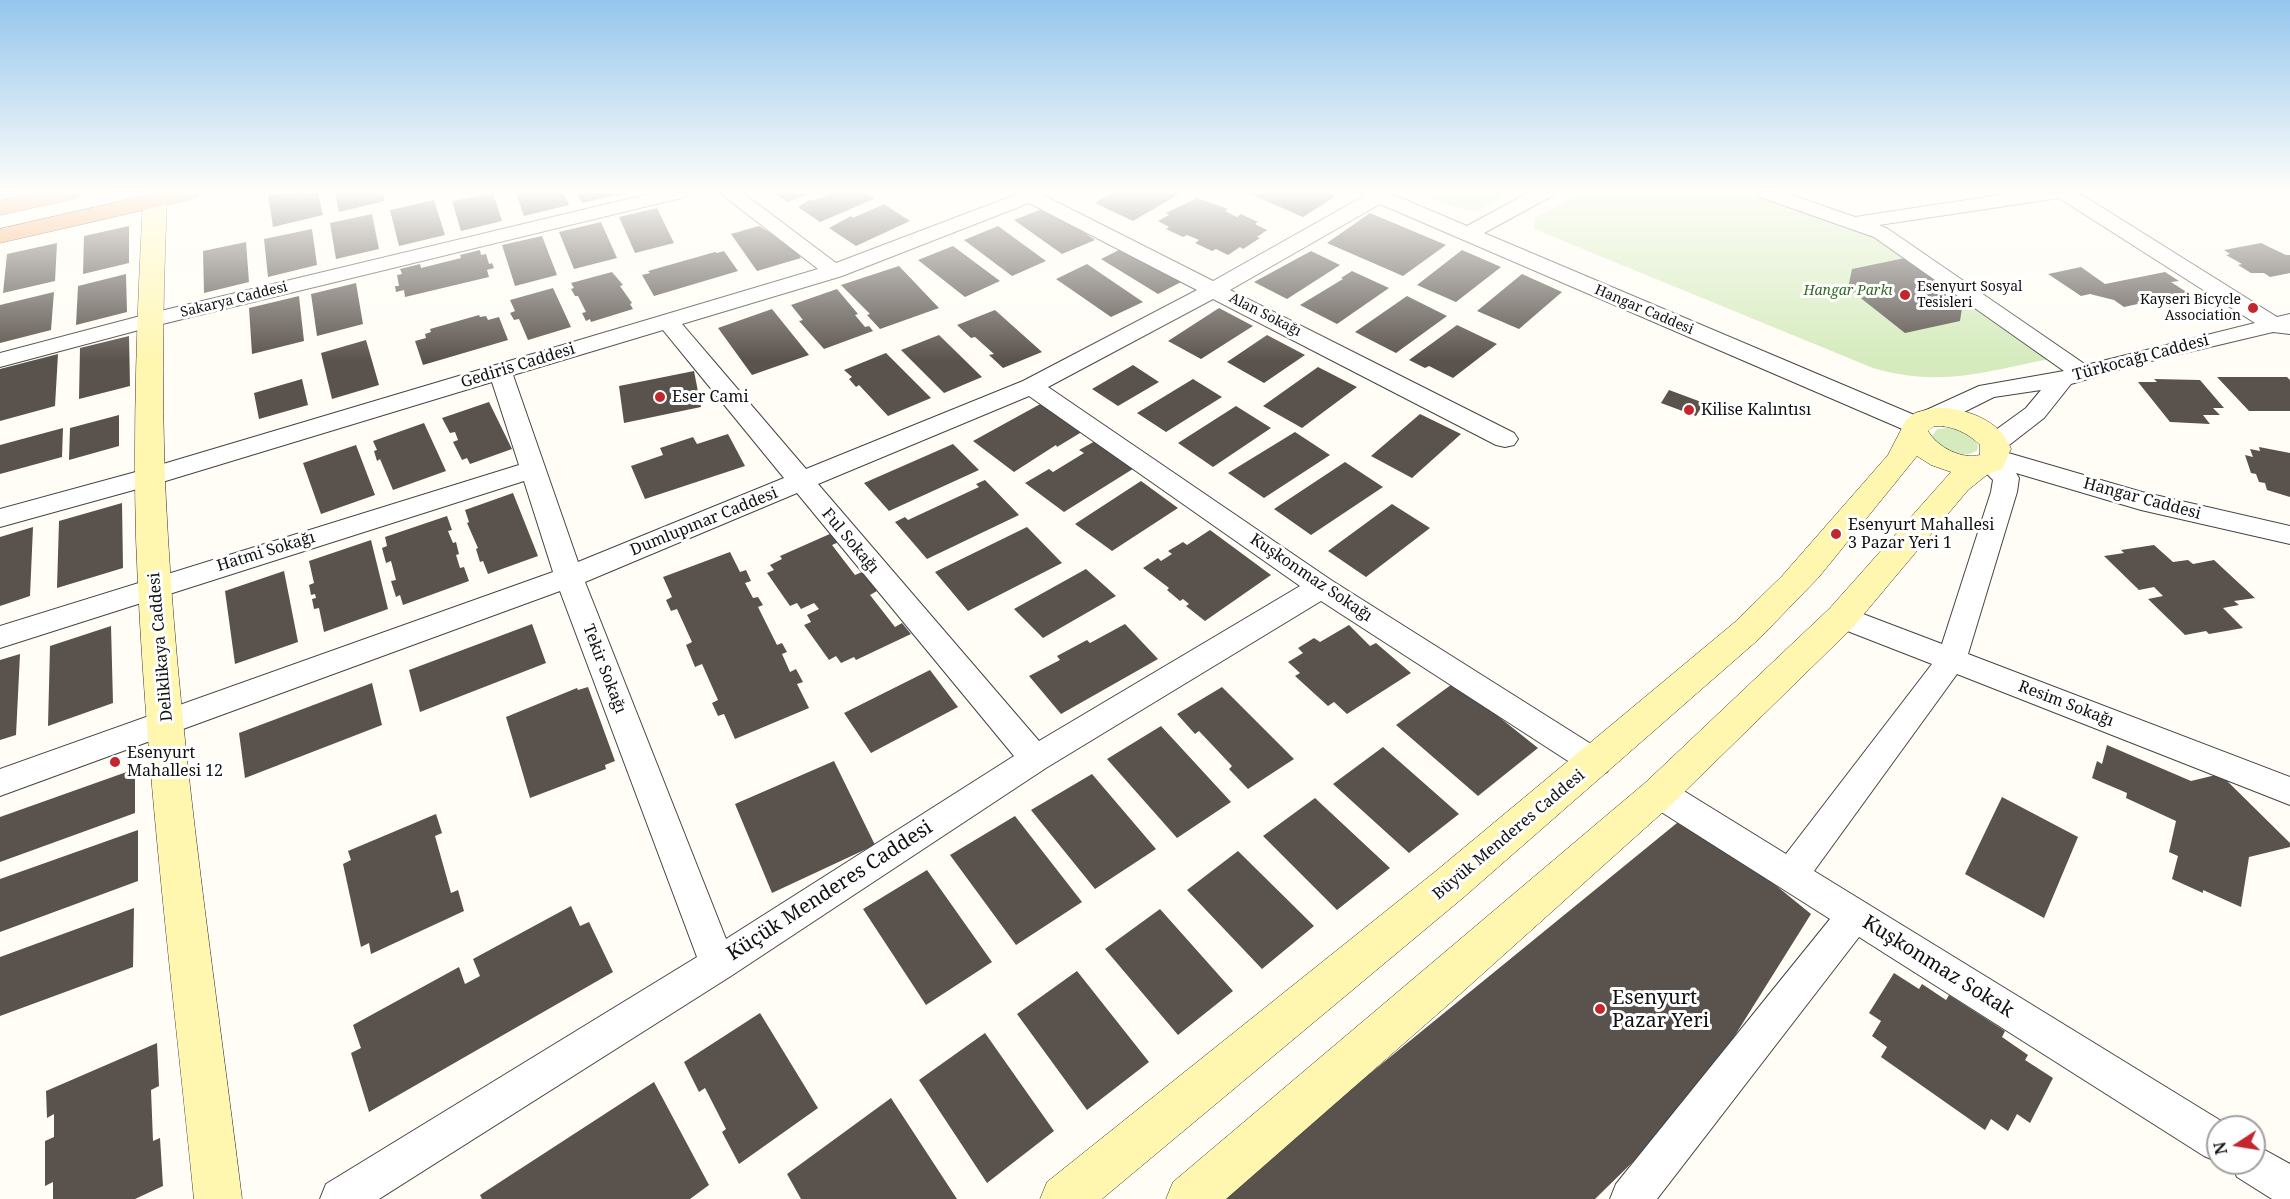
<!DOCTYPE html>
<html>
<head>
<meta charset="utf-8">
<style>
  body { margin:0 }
  #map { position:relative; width:2290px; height:1199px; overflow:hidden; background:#fffdf5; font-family:"Noto Serif",serif }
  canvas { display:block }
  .north { position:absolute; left:2206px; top:1115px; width:60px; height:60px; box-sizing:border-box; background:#fff; border:2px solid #a0a0a0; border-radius:50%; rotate:258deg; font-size:16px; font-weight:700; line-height:24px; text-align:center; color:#111 }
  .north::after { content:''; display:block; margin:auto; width:21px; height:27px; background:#c4262e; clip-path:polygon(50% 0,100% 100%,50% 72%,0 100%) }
</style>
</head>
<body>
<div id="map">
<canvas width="2290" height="1199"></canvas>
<div class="north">N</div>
</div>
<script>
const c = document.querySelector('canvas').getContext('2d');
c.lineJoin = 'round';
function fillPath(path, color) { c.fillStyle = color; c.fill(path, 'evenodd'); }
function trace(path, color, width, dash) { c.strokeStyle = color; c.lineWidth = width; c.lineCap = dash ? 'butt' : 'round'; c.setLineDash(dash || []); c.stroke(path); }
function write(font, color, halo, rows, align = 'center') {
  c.font = font + ' "Noto Serif",serif'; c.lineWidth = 6; c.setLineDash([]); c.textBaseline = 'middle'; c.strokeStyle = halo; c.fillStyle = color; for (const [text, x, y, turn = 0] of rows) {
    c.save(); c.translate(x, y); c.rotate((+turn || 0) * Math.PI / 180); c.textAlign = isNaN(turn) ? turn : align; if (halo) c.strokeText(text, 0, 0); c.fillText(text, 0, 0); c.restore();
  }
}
fillPath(new Path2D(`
  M1420,193H1509L1478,211L1457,208Z
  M1580,193H1752L1876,236L2054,358C1987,371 1941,388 1873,368L1534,229L1535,218Z
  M1948,428C1960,429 1973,434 1978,446L1977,450C1963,461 1939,450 1932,436L1937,429Z`), '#d5ebbd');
fillPath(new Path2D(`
  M318,193L323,215L273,227L268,194Z
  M335,193H383L385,201L339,212Z
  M493,193L502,221L461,231L452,201Z
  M516,193H564L569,205L524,216Z
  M577,193H622V194L582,203Z
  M774,193H809L788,202Z
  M832,193H866L874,199L820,222L798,207L811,199L813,201Z
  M1112,193H1181L1133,221L1095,203Z
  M1248,193H1330L1336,196L1303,217Z
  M1197,198L1228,209L1225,211L1237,217L1241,214L1258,222L1255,224L1267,230L1257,237L1260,238L1243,249L1240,247L1228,255L1216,249L1212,251L1195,243L1199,240L1187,235L1183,237L1166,229L1169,227L1158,221L1169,215L1166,213Z
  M434,200L445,235L399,246L390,210Z
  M884,204L910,221L856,246L829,228L851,216L853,218Z
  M1047,207L1095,240L1062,254L1014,220Z
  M657,208L674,243L635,253L619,217Z
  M1370,213L1446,245L1403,276L1327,243Z
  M372,214L379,249L336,259L330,223Z
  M601,222L617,258L574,269L559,232Z
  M129,226V263L83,274L84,236Z
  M759,226L793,247L801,258L757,271L731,234Z
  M998,226L1046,261L1012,276L964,240Z
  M312,229L317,265L268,277L264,239Z
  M542,236L557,275L515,286L502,245Z
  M246,242L249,282L204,293L203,251Z
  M57,243L55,281L3,293L7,254Z
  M2261,243L2286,255H2290V273L2270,277L2264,273H2251L2238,265L2242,264L2226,255L2230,254L2224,250Z
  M953,246L1000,281L965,297L918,260Z
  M1127,246L1185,280L1158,294L1101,259Z
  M480,250L481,255L486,254L489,264L492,263L494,268L487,270L489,277L405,297L404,290L396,292L395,286H399L397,275L402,274L400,269L420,264L421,268L461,258L460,255Z
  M1462,250L1501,267L1456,302L1417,285Z
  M724,251L738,271L654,296L642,275L650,273L648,271L715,252L717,253Z
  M1311,251L1340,265L1287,299L1254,282Z
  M1905,258L1963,301L1960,321L1905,333L1848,288L1852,269Z
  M1087,264L1143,302L1111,317L1056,279Z
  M899,266L939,308L880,329L867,315L870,314L841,285Z
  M2081,267L2105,284L2165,272L2179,281L2171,282L2188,293L2124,307L2114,300L2090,294L2081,296L2048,274Z
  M1352,271L1389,288L1337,324L1300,305L1343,279L1341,278Z
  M612,272L623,285L620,286L632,303L630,304L633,309L591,322L590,319L586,321L582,313L586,312L578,296H575L571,289L574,288L571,283Z
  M126,274L127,312L76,325L78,286Z
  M1522,274L1562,292L1519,329L1477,311Z
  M356,283L363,324L317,336L311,294Z
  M553,288L571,327L528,340L519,319L514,320L510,313L515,311L510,300Z
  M837,289L858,314L855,315L865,327L869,326L873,331L824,349L799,321L803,320L791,305Z
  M54,292L51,330L0,343V305Z
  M299,296L304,341L252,354L249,308Z
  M1407,296L1447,316L1396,353L1355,332Z
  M1219,308L1253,326L1201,359L1168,341Z
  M772,309L809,355L752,375L718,328Z
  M995,310L1042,352L1003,368L989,355L994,354L975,337L971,338L957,325Z
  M479,315L480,317L486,316L488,320L499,317L508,340L423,365L415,341L426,338L425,334L431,332L430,329Z
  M1457,325L1497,344L1453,378L1429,366L1425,368L1409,360Z
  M939,335L982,377L944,393L901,350Z
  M1267,335L1305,355L1264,383L1227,362Z
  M129,336L130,386L79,399L80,348Z
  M366,340L379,385L332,399L321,353Z
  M886,353L931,398L888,416L859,385L856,387L849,379L852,377L844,370Z
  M58,354L55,406L0,421V369Z
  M1133,365L1159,382L1118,406L1092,389Z
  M1318,367L1357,387L1302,428L1263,406Z
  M694,371L701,407L624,423L619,386Z
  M2217,377H2287L2290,380V411H2249Z
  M302,379L308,405L259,419L254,393Z
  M1193,379L1222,397L1166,432L1137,413Z
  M2154,379L2200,380L2224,408H2213L2220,415H2203L2210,424L2170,422L2138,382H2157Z
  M1669,390L1704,403L1696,416L1661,403Z
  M489,402L512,449L470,464L467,458L462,460L453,442L458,440L455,432L450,433L442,418Z
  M1044,402L1085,430L1057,447L1056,445L1014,472L973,441Z
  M1236,406L1271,428L1213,467L1178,443Z
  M1420,414L1461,434L1412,478L1371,456Z
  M119,415V446L69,460L70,428Z
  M424,423L446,471L393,490L380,459L377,461L374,451L377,450L373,441Z
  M63,428L62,457L0,474V445Z
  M1295,432L1330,455L1264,498L1228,473Z
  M728,434L745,466L645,499L631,466L663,455L660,448L693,437L697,444Z
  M1097,440L1136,467L1064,512L1025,483L1049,469L1053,472L1084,453L1079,450Z
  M953,444L979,470L889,511L864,483Z
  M356,445L375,495L321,514L303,463Z
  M2259,447L2290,453V497L2267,490L2265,483L2259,482L2256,474L2251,473L2245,455L2253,457L2250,449L2260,451Z
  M1345,462L1383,487L1311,535L1274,509Z
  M985,480L1019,515L927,559L895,522L905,517L908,520L979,487L976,484Z
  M1141,481L1178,508L1112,551L1075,524Z
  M513,493L538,556L488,574L483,561L480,562L476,549L478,548L467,523L469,522L465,510Z
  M122,503L123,568L57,588L59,521Z
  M1392,504L1430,528L1366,577L1328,551Z
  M447,516L452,530L448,531L453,543L456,542L459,554L456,555L460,568L464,567L469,581L403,605L400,595L396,597L391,581L396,580L391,561L386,563L382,548L387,546L385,537Z
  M33,527L30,596L0,606V537Z
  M1027,527L1062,563L968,611L935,572Z
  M1210,530L1271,575L1205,621L1186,606L1189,604L1183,599L1180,601L1167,590L1169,588L1143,568L1158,558L1161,561L1172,554L1168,551L1183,542L1187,545Z
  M832,533L839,542L832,545L855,575L862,572L870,581L877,591L870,595L895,627L902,623L911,634L856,660L854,657L841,663L836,656L829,660L804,625L811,622L807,615L819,609L814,603L801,609L797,603L790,606L767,573L774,570L770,565L782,559L780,556Z
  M371,540L388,609L324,632L319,608L314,609L312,599L316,598L315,594L311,595L309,585L314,583L309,561Z
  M2154,545L2173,562L2188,560L2193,564L2214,560L2255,598L2234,601L2239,605L2223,608L2243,628L2209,634L2206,631L2185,635L2148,599L2163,596L2154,587L2139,590L2104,556L2124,553L2121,550Z
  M730,552L740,572L746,570L751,581L745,583L753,598L758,597L763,605L758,607L777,645L782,643L787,652L782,654L790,672L796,669L803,682L797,684L809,708L735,739L724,714L718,716L712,703L718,700L702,664L695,667L686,645L692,642L677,609L671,611L666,600L672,597L663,577Z
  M1086,569L1116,596L1043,638L1014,609Z
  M284,571L298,642L235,664L225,591Z
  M532,624L546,663L420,712L409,670Z
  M1125,624L1158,659L1061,714L1029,676L1060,660L1057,656L1087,640L1090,643Z
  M1349,625L1370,646L1376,643L1411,673L1347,714L1334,702L1328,706L1295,676L1300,673L1288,662L1303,653L1298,648L1314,638L1320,642Z
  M111,626L113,703L48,726L50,646Z
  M20,654L16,735L0,740V660Z
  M930,670L958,707L871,753L844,713Z
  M1455,682L1538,748L1478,796L1396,725Z
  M372,683L382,725L245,778L239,733Z
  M588,687L615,761L605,765L606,769L530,798L506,717L577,688L578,690Z
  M1222,687L1294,759L1248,789L1229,769L1232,766L1199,731L1195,734L1177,714Z
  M1161,726L1231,802L1177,838L1107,759Z
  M2107,745L2191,781L2220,774L2290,843V847L2249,857L2241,907L2203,890V893L2172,879L2178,856L2169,852L2176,821L2126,798L2127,793L2092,778L2097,761L2102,764Z
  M1383,747L1459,814L1409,853L1333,784Z
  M834,761L875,845L772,893L735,804Z
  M135,769V813L0,862V817Z
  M1092,774L1156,849L1095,889L1031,810Z
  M2002,797L2078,837L2044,918L1965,874Z
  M1315,798L1390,868L1337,910L1263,836Z
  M436,814L442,833L435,836L451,893L458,890L464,911L371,954L369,943L361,947L343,864L351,860L348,851Z
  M1688,814L1811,914L1692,1104L1595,1199H1216Z
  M1015,816L1082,902L1016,945L950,855Z
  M138,830V881L0,932V879Z
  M1238,851L1314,926L1262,969L1187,890Z
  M927,870L992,962L926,1005L863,909Z
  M571,906L580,926L589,922L613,972L369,1112L351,1053L361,1048L353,1025L459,967L465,984L480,976L473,959Z
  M134,908L133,967L0,1016V957Z
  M1160,909L1233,991L1178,1035L1105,949Z
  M1077,971L1149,1062L1087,1110L1017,1014Z
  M1894,973L1919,989L1922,984L1946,1000L1949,995L2005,1031L2002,1037L2028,1055L2025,1060L2053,1078L2030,1123L2017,1114L2008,1131L1991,1119L1985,1130L1881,1057L1887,1047L1872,1036L1881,1021L1869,1013Z
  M760,1013L818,1108L739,1164L722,1132L726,1129L705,1088L699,1092L684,1062Z
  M985,1033L1054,1131L987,1183L919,1080Z
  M157,1043L159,1086L151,1090L153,1141L160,1138L163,1186L135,1199H53V1182L45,1186V1141L54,1137V1114L47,1118L46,1091Z
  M654,1082L709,1185L690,1199H482L480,1195Z
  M891,1098L957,1199H801L787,1174Z`), '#5a524d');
const street = new Path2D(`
  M653,193H688L685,197L154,326L0,367V353L148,314Z
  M720,193H743L836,263L1015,195L1014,193H1039L1213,281L1364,196L1362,193H1389L1467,226L1528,193H1553L1550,197L1484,233L1919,417L1922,412L1979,386L2064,371L1874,237L1760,197L1757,193H1786L1855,217L2013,193H2079L2277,317L2290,314V334L2273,332L2134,365L2071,384L2044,418L2004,449L1998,450L2142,492L2290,526V544L2141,510L2016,473L2019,478L2017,492L1968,654L2290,777V805L1957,674L1814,871L2231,1127H2218V1162L2204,1156L1859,937L1657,1199H1610L1616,1184L1830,919L1647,803L1643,793L1647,783L1659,779L1671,783L1786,854L1932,664L1832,625L1828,617L1832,609L1842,606L1942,644L1991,492L1993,480L1976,463L1986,452L1992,450L1986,449L1982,443L1986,437L2026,408L2041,390L1994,397L1940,424L1928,425L1925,431L1916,433L1907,431L1380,204L1230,290L1514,433L1518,439L1514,445L1505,447L1496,445L1213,299L1048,387L1331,580L1607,754L1612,763L1607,772L1596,776L1585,772L1321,601L1046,768L731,976L379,1199H320L326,1184L697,957L560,591L0,796V769L553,572L524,481L0,648V626L519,465L492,382L159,483L0,527V509L143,470L818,269ZM2059,198L2255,323L2086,365L1888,229L1879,225ZM1029,203L1197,290L1023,381L806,469L682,324L842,276ZM663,330L784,478L578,562L513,375ZM1029,396L1300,586L1039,741L818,484ZM797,493L1014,756L726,939L585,582Z
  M2254,1144L2290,1164V1199H2272L2237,1177L2231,1163H2254Z`);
const secondary = new Path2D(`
  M155,194L163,196L167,201C162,313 161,426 168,538C181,759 215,979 242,1199H194C172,979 144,759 136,538C133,425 137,313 143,201L147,196Z
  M1932,408C1961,406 2001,419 2011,449L2002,469L1988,474L1968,490L1854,626L1672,804L1449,1004L1226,1199H1166L1173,1182L1646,782L1830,608L1951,472L1931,465L1917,456L1819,577L1759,639L1464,897L1102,1199H1040L1047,1182L1436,871L1735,622L1782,576L1888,455L1906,420L1915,413ZM1934,426C1952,425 1968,433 1980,445V455C1962,460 1937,447 1928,431Z`);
const highway = new Path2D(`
  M37,193H80L77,198L0,215V201Z
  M157,193H199L196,198L0,243V229Z`);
trace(street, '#444', 2);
trace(secondary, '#333', 1);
trace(highway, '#222', 1);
fillPath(street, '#fff');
fillPath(secondary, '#fff6b0');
fillPath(highway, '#f5a25d');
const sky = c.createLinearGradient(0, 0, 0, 361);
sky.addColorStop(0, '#95c6ee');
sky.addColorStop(0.53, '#fffefa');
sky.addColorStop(1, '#fffefa00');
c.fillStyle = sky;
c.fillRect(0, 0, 2290, 361);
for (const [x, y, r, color] of [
  [1905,295,6,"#c4262e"],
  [2253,308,6,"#c4262e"],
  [660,397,6,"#c4262e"],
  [1689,410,6,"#c4262e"],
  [1836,534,6,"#c4262e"],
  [115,762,6,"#c4262e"],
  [1600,1009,6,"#c4262e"]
]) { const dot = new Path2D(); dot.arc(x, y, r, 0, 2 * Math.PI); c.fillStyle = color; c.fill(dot); trace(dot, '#fff', 2); }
write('14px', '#111', '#fff', [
  ["Esenyurt Sosyal",1917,287],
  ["Tesisleri",1917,303],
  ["Kayseri Bicycle",2241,300,"right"],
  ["Association",2241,316,"right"]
], 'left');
write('italic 14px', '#2f6b1f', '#fff', [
  ["Hangar Parkı",1848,291]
]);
write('14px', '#111', '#fff', [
  ["Sakarya Caddesi",234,300,-14],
  ["Hangar Caddesi",1644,310,23],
  ["Alan Sokağı",1265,315,27]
]);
write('16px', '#111', '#fff', [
  ["Türkocağı Caddesi",2141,358,-15],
  ["Gediris Caddesi",518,366,-17],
  ["Hangar Caddesi",2142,499,15],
  ["Dumlupınar Caddesi",704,522,-22],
  ["Ful Sokağı",850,541,50],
  ["Hatmi Sokağı",266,552,-17],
  ["Kuşkonmaz Sokağı",1311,578,34],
  ["Deliklikaya Caddesi",161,647,-95],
  ["Tekir Sokağı",604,669,69],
  ["Resim Sokağı",2066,704,21],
  ["Büyük Menderes Caddesi",1509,835,-40]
]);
write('16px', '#111', '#fff', [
  ["Eser Cami",672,397],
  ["Kilise Kalıntısı",1701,410],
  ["Esenyurt Mahallesi",1848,525],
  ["3 Pazar Yeri 1",1848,543],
  ["Esenyurt",127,753],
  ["Mahallesi 12",127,771]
], 'left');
write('20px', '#111', '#fff', [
  ["Küçük Menderes Caddesi",830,891,-33],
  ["Kuşkonmaz Sokak",1938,967,32]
]);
write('20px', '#111', '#fff', [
  ["Esenyurt",1612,998],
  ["Pazar Yeri",1612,1021]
], 'left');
</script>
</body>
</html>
